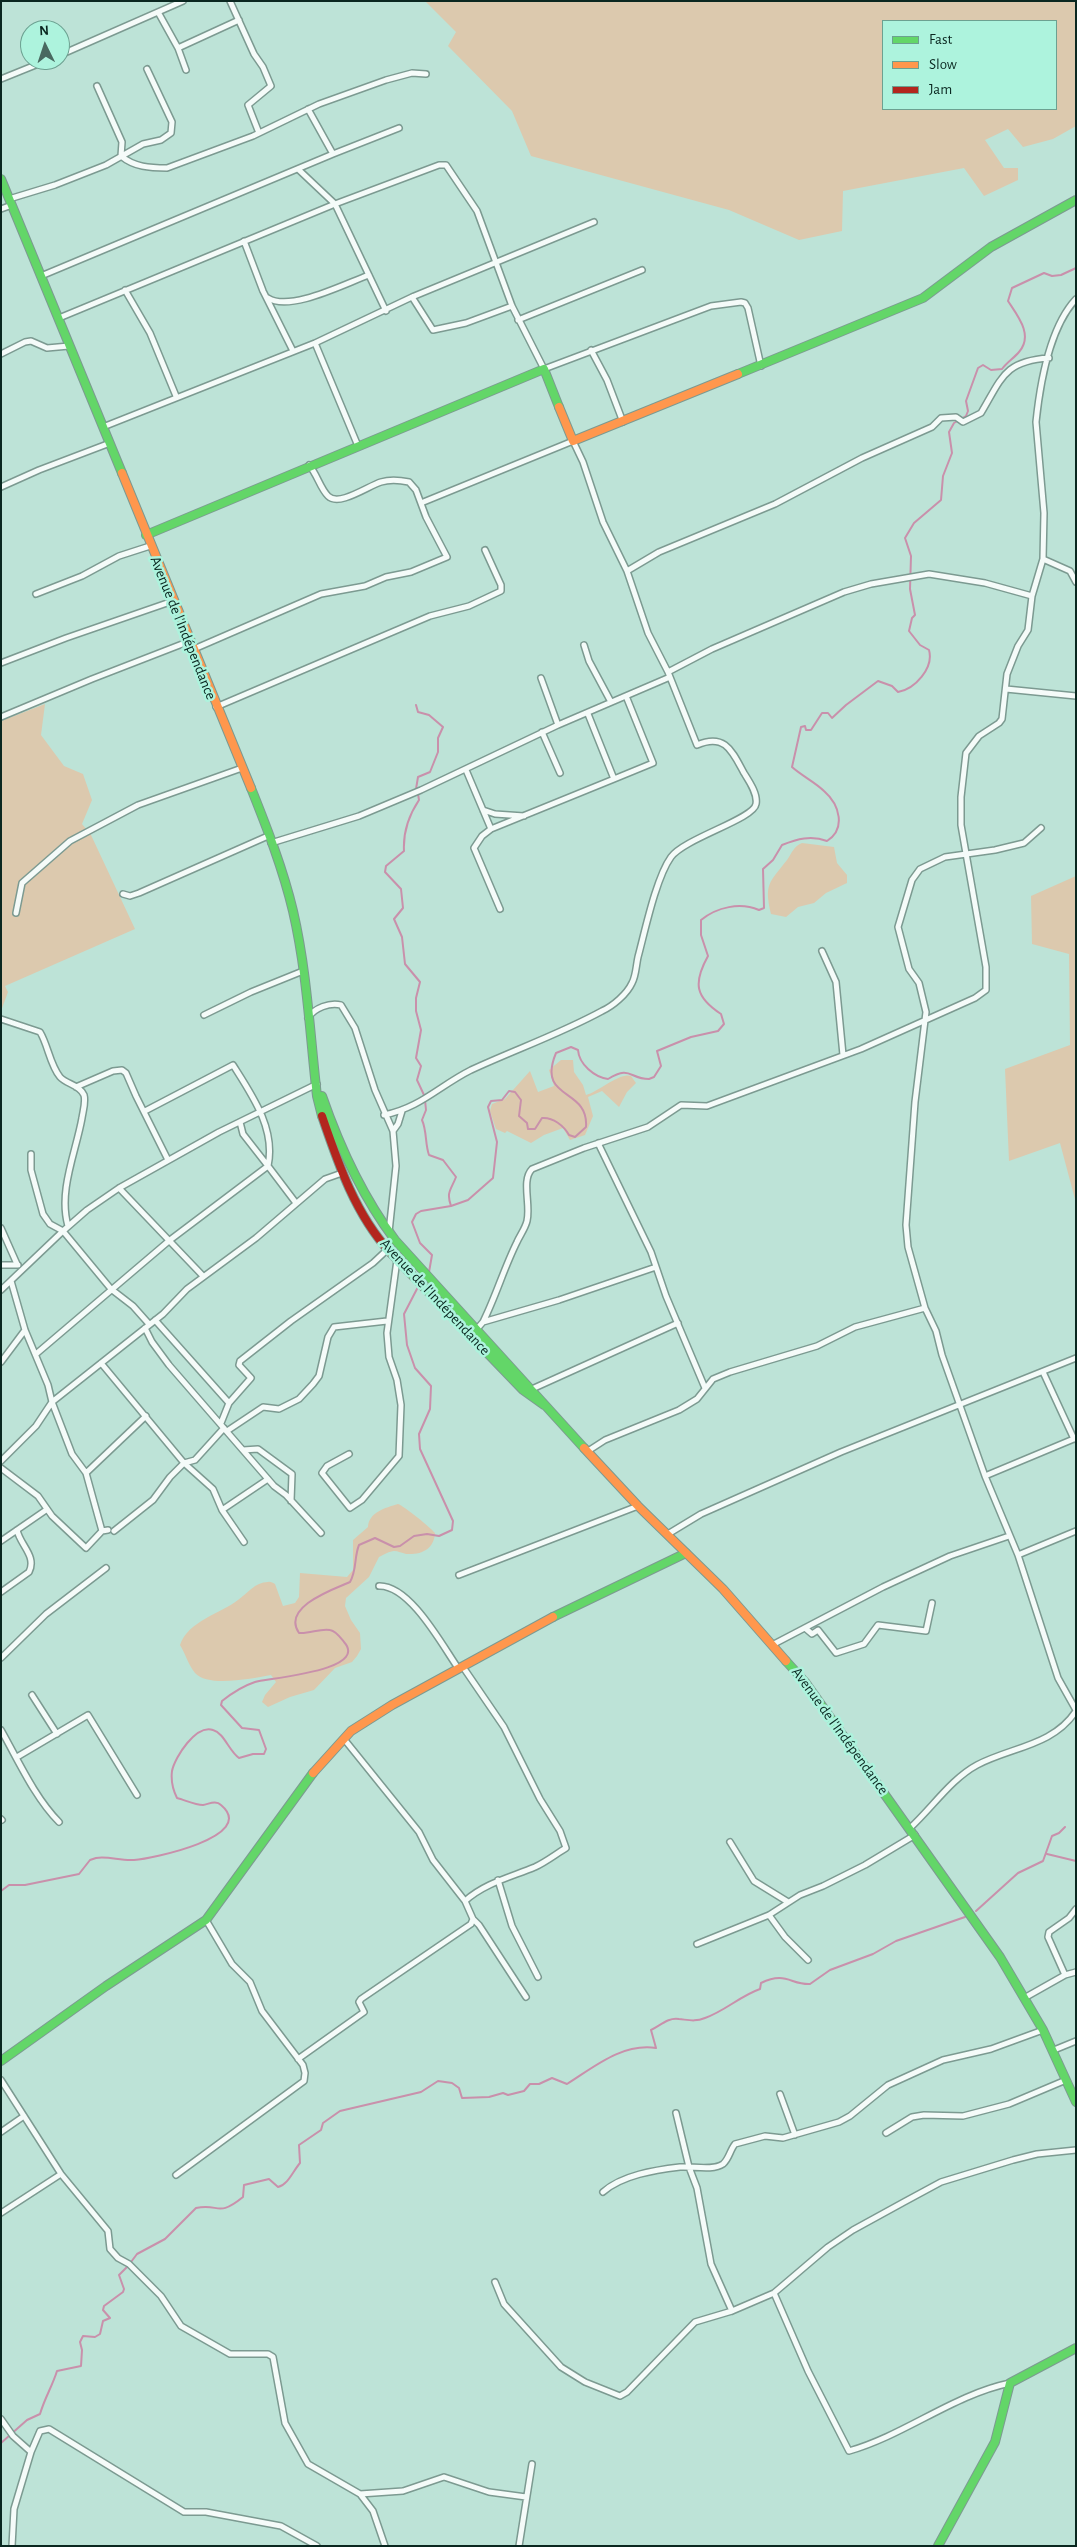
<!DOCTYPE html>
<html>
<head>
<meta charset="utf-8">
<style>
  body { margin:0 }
  #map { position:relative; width:1077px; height:2547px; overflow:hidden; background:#bde3d7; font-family:"Alegreya Sans",sans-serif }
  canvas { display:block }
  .frame { position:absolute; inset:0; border:2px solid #0a2720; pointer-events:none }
  .legend { position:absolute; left:882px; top:20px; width:175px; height:90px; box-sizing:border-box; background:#adf3dd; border:1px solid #6ca191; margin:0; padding:6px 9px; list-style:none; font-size:15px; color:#0a2720 }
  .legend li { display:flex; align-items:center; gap:10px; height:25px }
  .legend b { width:25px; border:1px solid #6ca191 }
  .north { position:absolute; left:20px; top:20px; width:50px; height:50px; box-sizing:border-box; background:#adf3dd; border:1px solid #6ca191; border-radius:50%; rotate:356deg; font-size:14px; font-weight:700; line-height:20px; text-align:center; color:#0a2720 }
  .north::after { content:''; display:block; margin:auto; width:18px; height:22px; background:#496960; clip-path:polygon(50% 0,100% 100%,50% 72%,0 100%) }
</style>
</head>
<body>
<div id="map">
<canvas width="1077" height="2547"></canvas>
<div class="frame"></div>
<ul class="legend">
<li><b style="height:6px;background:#63d668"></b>Fast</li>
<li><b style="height:6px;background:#ff974d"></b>Slow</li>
<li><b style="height:6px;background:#b3261e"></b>Jam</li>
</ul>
<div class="north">N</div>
</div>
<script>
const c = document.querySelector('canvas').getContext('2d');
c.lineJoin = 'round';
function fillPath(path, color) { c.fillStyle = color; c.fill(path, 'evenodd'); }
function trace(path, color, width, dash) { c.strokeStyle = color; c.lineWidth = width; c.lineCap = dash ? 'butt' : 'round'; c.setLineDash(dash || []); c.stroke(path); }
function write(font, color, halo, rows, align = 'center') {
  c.font = font + ' "Alegreya Sans",sans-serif'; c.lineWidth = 5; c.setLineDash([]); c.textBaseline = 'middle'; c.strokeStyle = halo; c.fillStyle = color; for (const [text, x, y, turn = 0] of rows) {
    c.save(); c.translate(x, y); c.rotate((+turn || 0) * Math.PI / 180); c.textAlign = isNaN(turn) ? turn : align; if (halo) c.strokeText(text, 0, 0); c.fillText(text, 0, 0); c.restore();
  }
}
fillPath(new Path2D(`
  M425,1H1076V126L1053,139L1023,147L1008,129L985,140L1004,168H1018V180L984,196L964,168L843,191L842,231L799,240L729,210L531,156L512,111L448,46L456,32ZM883,21H1056V109H883Z
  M45,704L41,735L64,766L83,774L92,800L82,824L91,835L135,929L5,986L8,992L1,1011V721Z
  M802,843L834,847L837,863L847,875V883L826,893L814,903L798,907L786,917L771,914C764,884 769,883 787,860C792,853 793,847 802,843Z
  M1076,876V1203L1060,1143L1009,1161L1005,1069L1070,1045L1069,954L1032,944L1031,896Z
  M561,1060H573L574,1072L583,1085L586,1095C598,1092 620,1072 631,1076L636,1083L627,1092L619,1107L602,1091L588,1097L593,1116L585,1135L570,1140L563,1128L544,1135L531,1143L507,1131L505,1133L496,1129L490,1111L492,1104L505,1099L530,1071L538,1092L554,1086L549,1070Z
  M398,1504C404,1506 430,1527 435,1533C434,1549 422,1555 406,1554C402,1553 398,1551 394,1551C390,1551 383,1555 379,1557L369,1577L346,1598L345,1606L351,1620L360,1633L361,1649L357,1656L352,1662L335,1668L314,1690L290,1697L268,1707L262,1702L265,1695L276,1682L271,1675C254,1678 208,1688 195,1673C189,1666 185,1653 180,1645C188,1621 220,1614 238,1600C247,1594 255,1582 268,1582C270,1581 273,1583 275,1584L283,1606L295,1603L299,1597L300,1573L347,1577L353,1570V1540L368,1527C369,1512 385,1508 398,1504Z`), '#dcc9ae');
trace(new Path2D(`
  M416,705L418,712L429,715L443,727L438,738V752L430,772L418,777L416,789
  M418,794L419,800C409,815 403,833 404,851L386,866L385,872L401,889L403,908L394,919L402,937L405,964L420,982L416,998V1011L421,1030L416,1058L421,1066L417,1080L424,1095
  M425,1100L426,1110L422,1120C427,1131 425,1144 429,1155L443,1160L456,1177C451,1190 446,1192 451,1206
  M429,1272L432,1255L420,1243L412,1222L416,1214L421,1211L451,1206L468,1200L493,1178L497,1142L488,1107L491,1101L502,1100L509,1091L515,1092L521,1100L519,1116L527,1123L528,1129H535L542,1118C553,1117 564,1126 569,1135L575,1137L586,1127C589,1087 536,1101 556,1053L571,1047L578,1050C579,1064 594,1077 608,1079C631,1065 629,1079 649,1079L654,1077L661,1066L657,1051L691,1037L718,1031L724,1024L721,1014C695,997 693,983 708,956L701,935V920C717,907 740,902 759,910L764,908L763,869L773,860L782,845C797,839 811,835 827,841C846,829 840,805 824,791C815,782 802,776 792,767L801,727L805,726L806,730H811L822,713H828L832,718L846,705L878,681L892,686L898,692C915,689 934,668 929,650L920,645L909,631L912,618L915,615L910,589L911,556L905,538L914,523L941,500L943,476L952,453L949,432L954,423L966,416L968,411L966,401L978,368L983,365L991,370L1002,369C1007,362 1014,358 1019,352C1034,335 1017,315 1008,301L1012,288L1044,273L1052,276L1061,275L1076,268
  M1047,1854L1076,1861
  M1,1891L9,1885H25L79,1874L90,1860L96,1858C109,1856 120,1861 134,1860C150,1859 259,1837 221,1805C216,1800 209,1804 203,1805C195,1805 185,1800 177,1798C173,1790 171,1779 172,1771C175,1757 196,1724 213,1730C224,1733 229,1751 239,1758L253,1754H264L266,1749L259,1730L242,1728L221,1705L222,1701C232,1693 243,1686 255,1682C267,1678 370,1671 344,1642C340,1637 336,1631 330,1630C320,1628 310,1634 299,1633C281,1607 334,1589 350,1582C357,1570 354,1557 359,1545L375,1538L394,1547L400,1546L414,1536L427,1534L439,1536L452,1530L453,1521L420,1449L419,1434L430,1409L431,1386L415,1368L407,1345L404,1314L419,1285
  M976,1911L1018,1873L1043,1861L1052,1836L1059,1833L1065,1827
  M131,2262L137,2254L165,2239L196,2208C220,2203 217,2218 243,2197L244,2185L269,2179L278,2187C288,2185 293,2171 300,2163L299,2145L321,2130L323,2123L340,2111L421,2092L438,2081L452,2083L459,2088L462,2098L489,2097L503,2093L508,2095L524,2091L530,2084H539L552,2078L567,2084C594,2067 622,2043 656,2048L651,2030C660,2026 668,2017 679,2019C689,2020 695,2022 705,2018C725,2011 740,1996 760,1989L761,1983C786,1971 791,1985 810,1984L830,1970L873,1954L896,1941L965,1917
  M1,2443L27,2420L40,2414C45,2397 52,2387 57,2371L81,2366L82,2350L80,2342L83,2336L95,2337L100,2334L103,2321L110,2318L103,2310L104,2306L123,2292L124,2289L119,2275L128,2266`), '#c990ab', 2);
const street = new Path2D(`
  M230,1L254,54L263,67L271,86L248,105L259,133
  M158,12L178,48L186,70
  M178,48L239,20
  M60,55L183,1
  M1,79L48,60
  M97,86L122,142L121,156C134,167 150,168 167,168L253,136L319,104L386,80L412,73L426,74
  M308,109L333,154L399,128
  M299,170L335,204L386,311
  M9,199L55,185L106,165L143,144L161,140L171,133L172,122L147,69
  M1,209L12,205
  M244,241L263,291L292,349
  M41,276L333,154
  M125,290L150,333L176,396
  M412,297L433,330L466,323L512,306
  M268,298C290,312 344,284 369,275
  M59,318L335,204L439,165H446L477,211L512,306L544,369L711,306L741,302L745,303L748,308L761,366
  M518,320L642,270
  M315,343L358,446
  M591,350L607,380L623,422
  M1,354L25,342L31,341L47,348L69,346
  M103,427L315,343L412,297L594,222
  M1,487L39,470L110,443
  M1043,559L1070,571L1076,582
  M627,571L659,552L775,504L862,458L932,427L941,418L956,417L963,422L981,413C1002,378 1004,361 1049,358
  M36,594L82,576L119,556L150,546
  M584,645L589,661L611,702
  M194,649L321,594L365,586L386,577L411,572L447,557L426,517L416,490L409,482C399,480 391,479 381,482C368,486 339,507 328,496C320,488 317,474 309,465
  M1,663L66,638L173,601
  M668,672L712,649L844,592L871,584L929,574L985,583L1032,596
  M541,678L558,725
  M1006,689L1076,696
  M216,707L430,616L469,606L501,591V585L485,550
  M588,714L614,779L653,763L626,696
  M1,717L92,679L190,641
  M542,732L560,773
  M466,770L491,829L482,836L474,848L500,909
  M483,810L495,814L524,816
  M1041,828L1024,843L995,850L945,857L920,869L912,880L898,927L909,969L919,983L926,1012L915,1102L906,1225L908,1247L925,1308L936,1331L942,1355L985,1476L1018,1555L1058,1678L1076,1710
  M491,829L614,779
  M271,843L359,816L421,790L558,725L670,677
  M123,894L130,896L139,893L268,836
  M16,913L22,883L70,841L138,805L242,768
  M822,951L836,982L843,1055
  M204,1015L251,992L303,971
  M308,1018C314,1008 330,1002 341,1005L355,1028L375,1090L393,1131L396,1166L389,1232
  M1,1019L40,1032C48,1045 50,1065 60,1077C66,1084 80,1085 84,1095C86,1102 83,1111 82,1118C76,1152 58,1191 68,1226
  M76,1087L113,1071L122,1070L126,1073L136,1096L168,1160
  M145,1111L233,1065C252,1095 276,1129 268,1166L296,1203
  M384,1115C420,1108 439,1086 471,1070C514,1050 560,1034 602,1011C613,1006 627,994 632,983C636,976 636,966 638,957C645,931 656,878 671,857C685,838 754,819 756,804C758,794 749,781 744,773C732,751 725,733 697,745L668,672L648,633L627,571L603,522L583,462L573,441L421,503
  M393,1131L398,1124L402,1111
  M598,1143L651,1252L666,1296L705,1388
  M31,1154V1170L43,1214L50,1224L63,1231L111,1289L133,1306L149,1324
  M119,1188L203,1276
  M1,1228L17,1264
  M1,1265H18
  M11,1281L25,1330L48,1385L52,1402L72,1454L86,1473L102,1531
  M1,1290L63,1231L87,1210L119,1188L219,1132L317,1084
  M155,1320L229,1403
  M483,1322C496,1296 504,1268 517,1242C520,1235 525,1229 527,1221C531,1205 521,1180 532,1169L584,1148L648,1127L681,1105L707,1106L861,1049L975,998L986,990V967L961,825V797L966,753L979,736L999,723L1002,719L1007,674L1018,646L1028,630L1032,596L1043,559L1044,513L1036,422C1040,384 1049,328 1076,299
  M145,1328L152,1342L169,1365L274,1486L286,1495L321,1533
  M477,1329L483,1322L559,1300L656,1267
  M36,1354L170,1240L268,1166L243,1134L240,1122
  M1,1362L25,1330
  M101,1363L184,1463L213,1489L222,1510L244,1542
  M1043,1372L1074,1439
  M532,1389L678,1323
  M221,1423L229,1403L251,1378L239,1365L240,1361L291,1321L373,1263L388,1249
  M227,1431L263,1407L279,1409L299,1399L313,1384L319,1376L328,1337L334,1327L387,1321
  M243,1450L258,1449L292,1474L291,1501
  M588,1451L605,1440L679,1410L697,1399L713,1379L730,1372L817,1346L855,1327L925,1308
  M349,1454L327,1466L322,1473L350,1508L362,1500L399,1456L401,1405L397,1380L389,1357L387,1333L397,1260
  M1,1461L36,1426L52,1402L163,1314L187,1289L256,1238L325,1179L342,1173
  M1,1468L38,1496L52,1516L86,1548L102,1531L108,1530
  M86,1473L146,1416
  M985,1476L1076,1438
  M222,1510L268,1479
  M114,1531L153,1500L170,1477L184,1463L195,1460L224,1428
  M668,1534L701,1514L841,1452L1076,1358
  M1,1541L46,1510
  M1018,1555L1076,1531
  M459,1575L638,1506
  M379,1586C410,1585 442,1645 458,1668
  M1,1592L29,1572C37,1556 20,1545 17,1530
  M805,1628L812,1634L818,1630L836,1653L864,1644L878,1625L926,1631L932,1603
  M774,1644L883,1587L950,1556L1009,1536
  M1,1658L46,1614L106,1568
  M32,1695L57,1734
  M1,1730C18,1760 35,1798 59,1822
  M344,1739L419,1832L433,1860L465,1901
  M17,1757L88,1715L137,1795
  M1,1819L2,1820
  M910,1828C932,1808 951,1779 977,1765C1011,1747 1053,1746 1076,1711
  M730,1842L754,1881L788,1902
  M498,1880L512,1926L538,1977
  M769,1915L785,1937L808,1960
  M473,1919L479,1925L526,1997
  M697,1944L769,1915L800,1895L823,1886L865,1865L915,1835
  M1065,1975L1048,1937L1049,1932L1069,1918L1076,1909
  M1026,1997L1065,1975L1076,1972
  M1054,2050L1076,2041
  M298,2059L364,2012L359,2002L361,1999L471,1924L473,1919L465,1901C485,1883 511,1877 535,1867C546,1862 556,1854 566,1848L560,1831L540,1799L504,1727L463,1667
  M1,2080L61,2174L108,2231L110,2249L118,2258L129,2264L161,2296L181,2326L230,2354H268L273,2357L285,2423L308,2464L360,2494L373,2511L385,2546
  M780,2094L795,2135
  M676,2113L689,2167L697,2188L711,2264L732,2311
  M1,2132L24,2116
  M886,2133L912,2117L924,2115L963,2116L1009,2104L1066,2080
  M176,2175L304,2081L305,2073L303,2065L262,2011L250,1982L232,1964L206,1920
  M603,2192C622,2175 655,2170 680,2167C692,2166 713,2171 723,2164C729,2159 730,2150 735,2144L765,2136L783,2138L839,2122L850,2116L888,2085L943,2060L991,2049L1043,2030
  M1,2213L61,2174
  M495,2282L504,2304L561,2367L585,2382L620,2396L627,2392L695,2322L732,2311L774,2293L828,2247L853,2230L904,2202L941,2182L1013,2160L1037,2154L1076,2150
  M774,2293L808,2371L849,2451C905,2435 953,2395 1010,2383
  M1,2419L13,2436L31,2452L40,2431L49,2429L184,2512H206L281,2526L317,2546
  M360,2494L403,2491L444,2477L489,2492L526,2497
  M12,2546L14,2509L31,2452
  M519,2546L532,2464`);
const fast = new Path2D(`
  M1,179L122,473
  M738,374L923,298L991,247L1076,200
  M146,535L544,369L559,407
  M251,788C267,828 283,869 293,911C307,971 310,1035 317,1096L322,1116
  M322,1096C340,1148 362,1196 395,1240L584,1448
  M390,1252L523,1390L544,1405
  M553,1617L686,1553
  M786,1661L805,1682L1000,1957L1043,2030L1076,2102
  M1,2061L106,1986L206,1920L313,1773
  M938,2546L995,2442L1010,2383L1076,2348`);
const slow = new Path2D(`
  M559,407L573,441L738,374
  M122,473L251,788
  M584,1448L638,1506L723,1589L786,1661
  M313,1773L351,1731L392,1705L553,1617`);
const jam = new Path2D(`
  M322,1116C338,1163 355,1214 390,1252`);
trace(street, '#7c9a91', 8);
trace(fast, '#7c9a91', 10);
trace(slow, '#7c9a91', 10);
trace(jam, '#7c9a91', 10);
trace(street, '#f5fbf9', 5);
trace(fast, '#63d668', 8);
trace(slow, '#ff974d', 8);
trace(jam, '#b3261e', 8);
write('15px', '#0a2720', '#adf3dd', [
  ["Avenue de l'Indépendance",183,628,68],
  ["Avenue de l'Indépendance",435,1297,47],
  ["Avenue de l'Indépendance",840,1731,54]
]);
</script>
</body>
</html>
